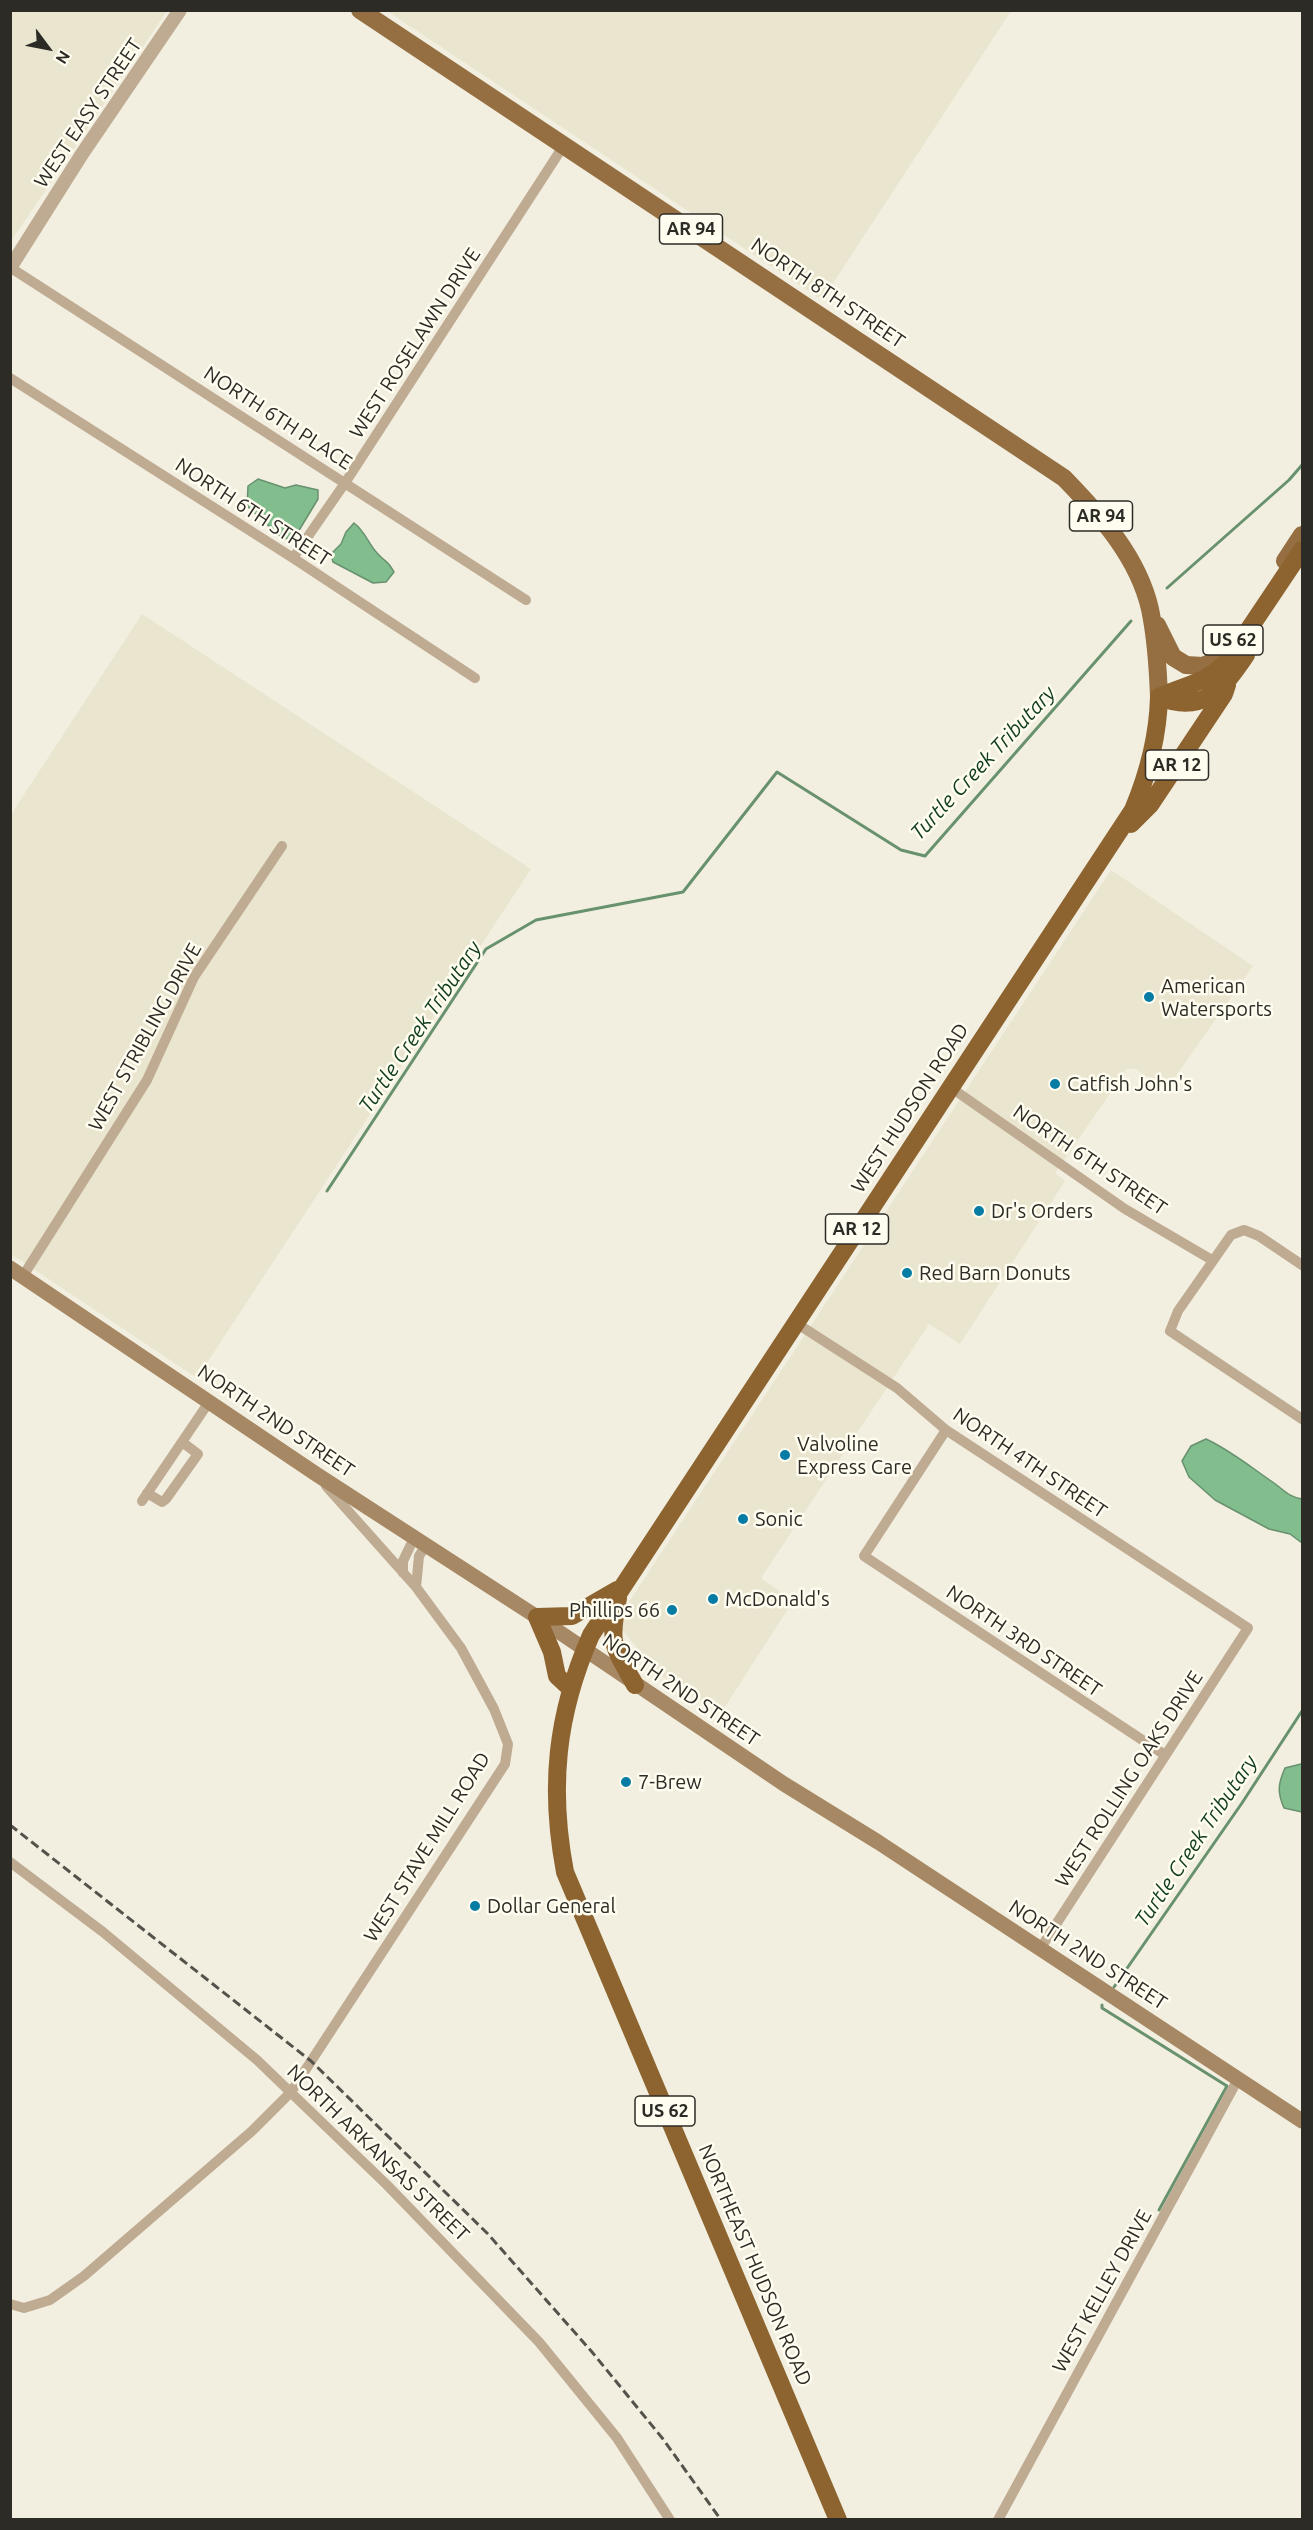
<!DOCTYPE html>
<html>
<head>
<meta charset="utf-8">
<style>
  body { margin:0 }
  #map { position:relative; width:1313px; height:2530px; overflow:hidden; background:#f2efe0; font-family:Ubuntu,sans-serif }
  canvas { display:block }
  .frame { position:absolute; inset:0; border:12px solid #2c2b26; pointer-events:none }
  .north { position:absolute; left:18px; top:18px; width:60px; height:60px; -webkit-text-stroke:4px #fffcf0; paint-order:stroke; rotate:122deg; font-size:16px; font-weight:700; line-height:24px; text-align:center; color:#2c2b26 }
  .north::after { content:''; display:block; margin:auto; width:21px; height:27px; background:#2c2b26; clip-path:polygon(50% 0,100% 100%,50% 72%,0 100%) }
</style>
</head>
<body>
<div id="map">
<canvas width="1313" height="2530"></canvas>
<div class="frame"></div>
<div class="north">N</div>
</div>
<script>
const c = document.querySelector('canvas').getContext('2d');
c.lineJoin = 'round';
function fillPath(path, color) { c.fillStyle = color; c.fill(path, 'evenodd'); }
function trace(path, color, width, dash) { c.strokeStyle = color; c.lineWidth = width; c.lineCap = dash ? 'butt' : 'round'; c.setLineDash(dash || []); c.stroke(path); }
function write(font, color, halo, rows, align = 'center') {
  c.font = font + ' Ubuntu,sans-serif'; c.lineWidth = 5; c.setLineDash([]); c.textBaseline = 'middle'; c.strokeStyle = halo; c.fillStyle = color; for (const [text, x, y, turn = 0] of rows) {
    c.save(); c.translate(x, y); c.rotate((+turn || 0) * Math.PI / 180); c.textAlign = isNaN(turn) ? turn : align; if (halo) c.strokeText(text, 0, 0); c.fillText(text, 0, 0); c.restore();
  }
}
fillPath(new Path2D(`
  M11,10L167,11L11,241L10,11Z
  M387,11H1011L822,300Z
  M142,614L531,869L197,1378L11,1254L10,816Z
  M1111,870L1253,966L1166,1090L1136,1069H1127L1055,1173L1065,1181L960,1344L929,1324L761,1578L793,1601L721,1713L660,1675L618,1625L623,1611Z`), '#eae5cf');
const water = new Path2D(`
  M258,479L285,488L296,485L318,490V499L295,537L283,539L247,506L248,486Z
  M354,523C366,532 368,544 378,554C386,563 387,559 394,572L386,582L373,583L333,562L331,554L341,544L346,532Z
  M1206,1439C1230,1450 1252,1468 1274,1483C1285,1491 1289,1497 1302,1499V1543L1290,1534L1269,1529L1215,1500L1189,1477L1182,1461L1191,1446Z
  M1301,1764L1302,1765V1812L1284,1808C1277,1792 1278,1784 1285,1768Z`);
fillPath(water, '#81bd8d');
trace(water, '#68916e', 1.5);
trace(new Path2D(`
  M1167,588L1289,480L1302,465
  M327,1191L486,949L536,920L683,892L777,772L901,850L925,856L1131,621
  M1114,1987L1242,1803L1302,1711
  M1102,2005V2008L1227,2086L1159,2210`), '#68916e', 3);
trace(new Path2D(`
  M11,268L526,600
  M10,378L293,558L475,678
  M293,558L345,483L564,145
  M950,1087L1125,1209L1212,1260
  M1302,1265L1259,1236L1244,1230L1231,1235L1178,1311L1170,1331L1302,1419
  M23,1276L147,1080L194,977L282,846
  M796,1323L897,1388L946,1430L1248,1628L1040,1949
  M946,1430L864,1556L1165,1755
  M147,1493L162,1502L166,1499L198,1454L182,1442
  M142,1501L209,1402
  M403,1573V1561L414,1538
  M416,1587L419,1556L426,1545
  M10,1862L103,1932L257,2060L387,2185L539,2342L617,2438L670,2520
  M10,2304L24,2308L50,2300L84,2276L252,2131L291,2092L505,1764L508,1744L494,1709L461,1648L416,1587L326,1486
  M998,2520L1238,2079`), '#bfaa92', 10);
trace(new Path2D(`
  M10,268L82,154L180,10`), '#bfaa92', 14);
trace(new Path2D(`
  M10,1268L316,1474L537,1617L784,1784L878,1842L1302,2121`), '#a78864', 15);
trace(new Path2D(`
  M360,10L1064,478C1101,516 1138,557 1150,609C1156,638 1158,669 1159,697
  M1285,561L1302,535
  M1157,625L1173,657L1186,665L1203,666L1219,659L1230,644`), '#956f41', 18);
trace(new Path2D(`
  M1159,697C1189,683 1205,685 1229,659L1302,550
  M1159,697C1203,715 1223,689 1246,655
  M1131,824L1150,805L1224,694L1227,685
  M618,1598C609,1644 612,1644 635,1685
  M571,1689L557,1676L552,1652L537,1617L572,1616L617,1590
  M838,2520L565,1872C549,1788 556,1715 591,1635L1133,810C1148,774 1158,737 1159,697`), '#8d6430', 18);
trace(new Path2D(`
  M10,1825L311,2061L488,2234L592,2352L663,2439L721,2520`), '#54524b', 3, [9, 4.5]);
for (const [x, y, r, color] of [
  [1149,997,6,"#057ca4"],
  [1055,1084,6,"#057ca4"],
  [979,1211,6,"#057ca4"],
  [907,1273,6,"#057ca4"],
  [785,1455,6,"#057ca4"],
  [743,1519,6,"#057ca4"],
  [713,1599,6,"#057ca4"],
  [672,1610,6,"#057ca4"],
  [626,1782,6,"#057ca4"],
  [475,1906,6,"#057ca4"]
]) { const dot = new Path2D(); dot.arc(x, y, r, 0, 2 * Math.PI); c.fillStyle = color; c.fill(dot); trace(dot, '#fffcf0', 2); }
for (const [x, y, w] of [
  [691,229,63],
  [1101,516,63],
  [1233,640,60],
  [1177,765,63],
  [857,1229,63],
  [665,2111,60]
]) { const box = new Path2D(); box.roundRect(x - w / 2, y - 15, w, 30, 4.5); c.fillStyle = '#fffcf0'; c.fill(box); trace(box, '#2c2b26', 1.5); }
write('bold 18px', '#2c2b26', null, [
  ["AR 94",691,229],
  ["AR 94",1101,516],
  ["US 62",1233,640],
  ["AR 12",1177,765],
  ["AR 12",857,1229],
  ["US 62",665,2111]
]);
write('20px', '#2c2b26', '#fffcf0', [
  ["WEST EASY STREET",88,113,-56],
  ["NORTH 8TH STREET",828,293,34],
  ["WEST ROSELAWN DRIVE",415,343,-57],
  ["NORTH 6TH PLACE",278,418,33],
  ["NORTH 6TH STREET",253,512,33],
  ["WEST STRIBLING DRIVE",145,1037,-61],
  ["WEST HUDSON ROAD",910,1108,-57],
  ["NORTH 6TH STREET",1090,1160,34],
  ["NORTH 2ND STREET",276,1421,34],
  ["NORTH 4TH STREET",1030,1463,34],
  ["NORTH 3RD STREET",1024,1641,34],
  ["NORTH 2ND STREET",681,1690,34],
  ["WEST ROLLING OAKS DRIVE",1129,1779,-57],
  ["WEST STAVE MILL ROAD",427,1847,-58],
  ["NORTH 2ND STREET",1088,1955,33],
  ["NORTH ARKANSAS STREET",378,2153,44],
  ["NORTHEAST HUDSON ROAD",755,2265,67],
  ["WEST KELLEY DRIVE",1102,2291,-61]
]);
write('20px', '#2c2b26', '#fffcf0', [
  ["American",1161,986],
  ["Watersports",1161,1009],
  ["Catfish John's",1067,1084],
  ["Dr's Orders",991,1211],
  ["Red Barn Donuts",919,1273],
  ["Valvoline",797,1444],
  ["Express Care",797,1467],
  ["Sonic",755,1519],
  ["McDonald's",725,1599],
  ["Phillips 66",660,1610,"right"],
  ["7-Brew",638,1782],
  ["Dollar General",487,1906]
], 'left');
write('italic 21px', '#0f3c1c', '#fffcf0', [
  ["Turtle Creek Tributary",983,763,-47],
  ["Turtle Creek Tributary",420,1027,-56],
  ["Turtle Creek Tributary",1196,1841,-56]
]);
</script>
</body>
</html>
